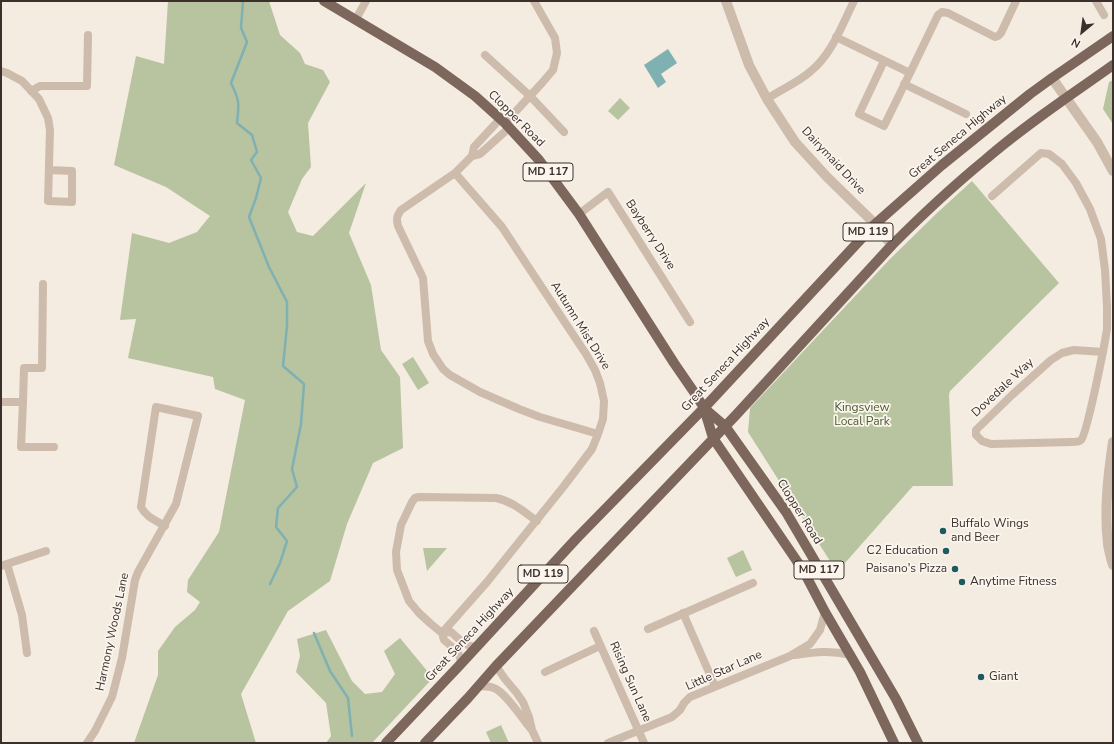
<!DOCTYPE html>
<html>
<head>
<meta charset="utf-8">
<style>
  body { margin:0 }
  #map { position:relative; width:1114px; height:744px; overflow:hidden; background:#f4ebe1; font-family:"Nunito Sans",sans-serif }
  canvas { display:block }
  .frame { position:absolute; inset:0; border:2px solid #3b302b; pointer-events:none }
  .north { position:absolute; left:1062px; top:12px; width:40px; height:40px; -webkit-text-stroke:3px #fbf5ee; paint-order:stroke; rotate:209deg; font-size:11px; font-weight:700; line-height:16px; text-align:center; color:#3b302b }
  .north::after { content:''; display:block; margin:auto; width:14px; height:18px; background:#3b302b; clip-path:polygon(50% 0,100% 100%,50% 72%,0 100%) }
</style>
</head>
<body>
<div id="map">
<canvas width="1114" height="744"></canvas>
<div class="frame"></div>
<div class="north">N</div>
</div>
<script>
const c = document.querySelector('canvas').getContext('2d');
c.lineJoin = 'round';
function fillPath(path, color) { c.fillStyle = color; c.fill(path, 'evenodd'); }
function trace(path, color, width, dash) { c.strokeStyle = color; c.lineWidth = width; c.lineCap = dash ? 'butt' : 'round'; c.setLineDash(dash || []); c.stroke(path); }
function write(font, color, halo, rows, align = 'center') {
  c.font = font + ' "Nunito Sans",sans-serif'; c.lineWidth = 3.5; c.setLineDash([]); c.textBaseline = 'middle'; c.strokeStyle = halo; c.fillStyle = color; for (const [text, x, y, turn = 0] of rows) {
    c.save(); c.translate(x, y); c.rotate((+turn || 0) * Math.PI / 180); c.textAlign = isNaN(turn) ? turn : align; if (halo) c.strokeText(text, 0, 0); c.fillText(text, 0, 0); c.restore();
  }
}
fillPath(new Path2D(`
  M168,1H269L280,35L300,53L305,64L323,70L330,82L308,123L311,167L302,179L288,212L297,232L313,236L366,183L349,233L371,285L381,350L400,377L403,448L373,463L347,524L330,581L288,611L241,694L256,743H134L158,675V651L175,627L195,610L200,602L187,592L188,580L219,532L245,400L215,389L213,377L128,358L136,319L120,320L132,233L169,243L197,232L210,216L166,187L114,165L136,56L164,64Z
  M1113,80V124L1103,109L1109,82Z
  M620,98L630,108L618,120L608,111Z
  M972,181L1059,283L950,391L949,395L953,486H913L837,572L748,432L750,408L889,260L937,213Z
  M413,357L429,383L418,390L402,364Z
  M423,548H447L427,571Z
  M743,550L752,570L736,577L727,558Z
  M326,630L352,681L365,694L382,692L395,674L384,651L400,638L433,678L372,743H326L331,736L326,703L296,672L300,656L297,639Z
  M501,725L509,743H491L486,732Z`), '#b8c4a0');
fillPath(new Path2D(`
  M668,49L677,63L661,74L666,82L658,88L644,65Z`), '#7fb0b2');
trace(new Path2D(`
  M243,1L241,28L247,42L231,83C240,101 239,104 237,123L252,135L257,152L251,160L261,178L256,198L249,217L269,267L287,302V326L283,366L304,384L301,424L292,469L297,487L278,508L276,527L287,541L280,563L270,584
  M314,633L330,671L348,698L352,736`), '#7fb0b2', 2.5);
trace(new Path2D(`
  M1096,1L1104,15
  M356,19L366,1
  M836,37L910,73L938,15L942,12L948,13L995,37L998,36L1001,33L1016,1
  M485,55L530,96L564,132
  M884,61L859,114L884,126L910,73
  M1,71L7,73L22,81L39,99L48,118L50,130L48,201L72,202V171L49,170
  M904,84L966,114
  M31,91L40,86H87L88,35
  M767,99C780,90 799,82 811,71C832,54 842,25 854,1
  M505,123L542,83L553,70L557,53L555,38L534,1
  M509,128L480,154L472,156L455,173L401,210C397,216 396,218 398,226L423,278L428,341L433,354L443,369L450,375L480,392L519,409L540,417L598,434
  M472,156L474,147L500,119
  M992,196L1041,153L1049,154L1062,164L1076,183L1090,209L1101,239L1105,270L1107,307V329L1103,352
  M579,214L608,192L690,322
  M1074,350L1103,352C1100,365 1087,434 1081,440C1079,442 1075,442 1072,442L991,444L982,441L976,435V430L1012,395L1051,360L1062,353Z
  M1,402H23L21,447H54
  M23,402L24,368H42L43,284
  M7,564L22,615L27,653
  M1,566L46,551
  M683,613L715,686
  M648,629L753,583
  M594,631L644,743
  M442,633L487,582L564,486L592,449L598,434L603,419L604,401L600,383L595,370L586,354L564,321L502,227L455,173
  M442,633L451,632C459,639 466,647 477,647
  M795,655C816,652 830,650 851,655
  M459,666L461,661L458,652L444,640L442,633L431,624L419,613L409,601L397,570L396,552L401,525L412,502L415,498L419,497L496,498C512,501 524,512 537,521
  M496,666L505,679L516,692L523,702L529,717L532,730L538,743
  M545,672L600,646
  M478,686C484,686 489,686 494,688C505,692 522,718 530,728
  M87,743L95,731L112,697L122,658L135,580L138,572L176,504L198,416L156,407L141,507C146,517 155,520 165,526
  M608,743L672,717L680,710L684,703L690,697L790,656L810,644L820,630L825,612`), '#cdbbac', 8);
trace(new Path2D(`
  M726,1L749,65L767,99L795,142L827,177L870,219L892,245
  M1052,78L1097,142L1113,171
  M1113,442C1108,476 1104,510 1108,544C1109,551 1111,558 1113,565`), '#cdbbac', 10);
trace(new Path2D(`
  M324,1L435,67L475,96L505,123L539,160L579,214L674,363L696,395L704,408L713,438L803,570L825,612L860,672L894,743
  M704,408L725,426L786,512L896,699L918,743
  M386,743L458,667L576,539L704,408L874,225L942,165L1030,94L1052,78L1113,36
  M425,743L468,698L496,666L736,415L892,245C922,215 953,186 986,159C1025,125 1071,95 1113,65`), '#7d675c', 10);
for (const [x, y, r, color] of [
  [943,531,4,"#1f5a5e"],
  [946,551,4,"#1f5a5e"],
  [955,569,4,"#1f5a5e"],
  [962,582,4,"#1f5a5e"],
  [981,677,4,"#1f5a5e"]
]) { const dot = new Path2D(); dot.arc(x, y, r, 0, 2 * Math.PI); c.fillStyle = color; c.fill(dot); trace(dot, '#fbf5ee', 1.5); }
for (const [x, y, w] of [
  [548,172,50],
  [868,232,50],
  [819,570,50],
  [543,574,50]
]) { const box = new Path2D(); box.roundRect(x - w / 2, y - 9, w, 18, 3); c.fillStyle = '#fbf5ee'; c.fill(box); trace(box, '#3b302b', 1); }
write('bold 11px', '#3b302b', null, [
  ["MD 117",548,172],
  ["MD 119",868,232],
  ["MD 117",819,570],
  ["MD 119",543,574]
]);
write('12px', '#3b302b', '#fbf5ee', [
  ["Clopper Road",516,119,45],
  ["Great Seneca Highway",958,137,-40],
  ["Dairymaid Drive",833,161,47],
  ["Bayberry Drive",650,235,57],
  ["Autumn Mist Drive",580,326,58],
  ["Great Seneca Highway",726,365,-47],
  ["Dovedale Way",1003,388,-43],
  ["Clopper Road",799,512,58],
  ["Harmony Woods Lane",113,632,-78],
  ["Great Seneca Highway",470,635,-47],
  ["Little Star Lane",724,671,-24],
  ["Rising Sun Lane",630,682,66]
]);
write('12px', '#4a5a2e', '#fbf5ee', [
  ["Kingsview",862,408],
  ["Local Park",862,422]
]);
write('12px', '#3b302b', '#fbf5ee', [
  ["Buffalo Wings",951,524],
  ["and Beer",951,538],
  ["C2 Education",938,551,"right"],
  ["Paisano's Pizza",947,569,"right"],
  ["Anytime Fitness",970,582],
  ["Giant",989,677]
], 'left');
</script>
</body>
</html>
